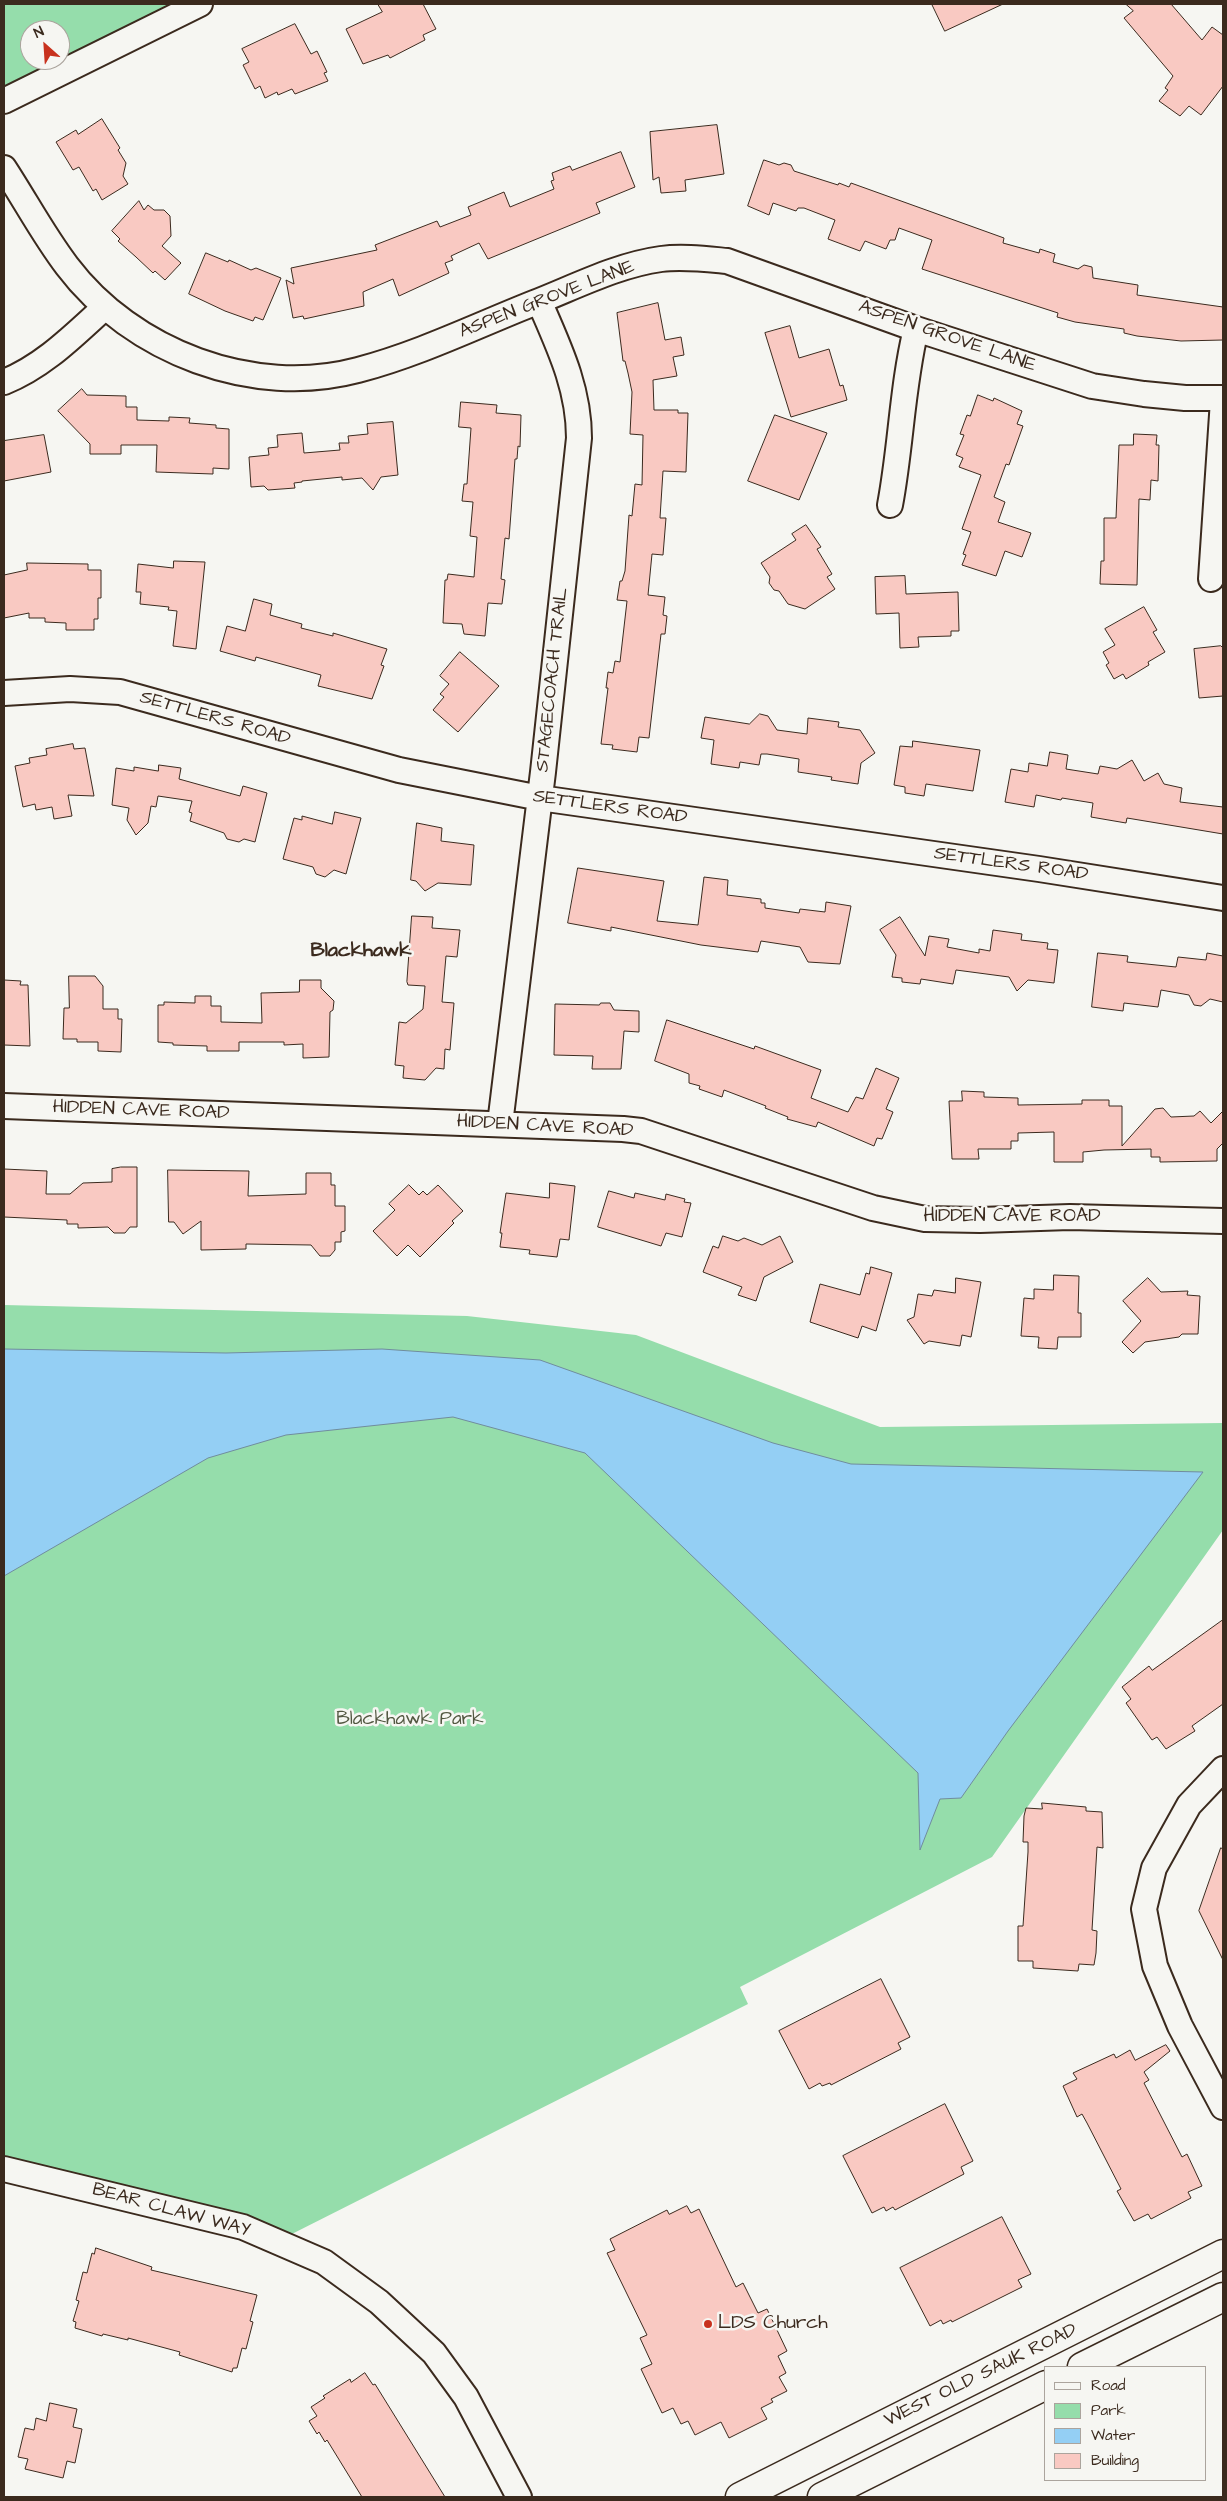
<!DOCTYPE html>
<html>
<head>
<meta charset="utf-8">
<style>
  body { margin:0 }
  #map { position:relative; width:1227px; height:2501px; overflow:hidden; background:#f6f6f2; font-family:"Architects Daughter",sans-serif }
  canvas { display:block }
  .frame { position:absolute; inset:0; border:5px solid #3b2a1e; pointer-events:none }
  .legend { position:absolute; left:1044px; top:2366px; width:162px; height:115px; box-sizing:border-box; background:#f6f6f2; border:1px solid #aba49d; margin:0; padding:6px 9px; list-style:none; font-size:15px; color:#3b2a1e }
  .legend li { display:flex; align-items:center; gap:10px; height:25px }
  .legend b { width:25px; border:1px solid #aba49d }
  .north { position:absolute; left:20px; top:20px; width:50px; height:50px; box-sizing:border-box; background:#f6f6f2; border:1px solid #aba49d; border-radius:50%; rotate:334deg; font-size:14px; font-weight:700; line-height:20px; text-align:center; color:#3b2a1e }
  .north::after { content:''; display:block; margin:auto; width:18px; height:22px; background:#c8321e; clip-path:polygon(50% 0,100% 100%,50% 72%,0 100%) }
</style>
</head>
<body>
<div id="map">
<canvas width="1227" height="2501"></canvas>
<div class="frame"></div>
<ul class="legend">
<li><b style="height:6px;background:#f6f6f2"></b>Road</li>
<li><b style="height:14px;background:#95ddab"></b>Park</li>
<li><b style="height:14px;background:#94cff4"></b>Water</li>
<li><b style="height:14px;background:#f9c9c2"></b>Building</li>
</ul>
<div class="north">N</div>
</div>
<script>
const c = document.querySelector('canvas').getContext('2d');
c.lineJoin = 'round';
function fillPath(path, color) { c.fillStyle = color; c.fill(path, 'evenodd'); }
function trace(path, color, width, dash) { c.strokeStyle = color; c.lineWidth = width; c.lineCap = dash ? 'butt' : 'round'; c.setLineDash(dash || []); c.stroke(path); }
function write(font, color, halo, rows, align = 'center') {
  c.font = font + ' "Architects Daughter",sans-serif'; c.lineWidth = 5; c.setLineDash([]); c.textBaseline = 'middle'; c.strokeStyle = halo; c.fillStyle = color; for (const [text, x, y, turn = 0] of rows) {
    c.save(); c.translate(x, y); c.rotate((+turn || 0) * Math.PI / 180); c.textAlign = isNaN(turn) ? turn : align; if (halo) c.strokeText(text, 0, 0); c.fillText(text, 0, 0); c.restore();
  }
}
fillPath(new Path2D(`
  M4,4H192L4,100ZM30,30H60V60H30Z
  M4,1305L467,1316L636,1335L880,1427L1223,1423V1530L992,1857L740,1987L748,2004L276,2242L4,2169Z`), '#95ddab');
const water = new Path2D(`
  M4,1349L226,1353L382,1349L540,1360L773,1443L851,1464L1203,1472L1008,1731L961,1798L940,1799L920,1850L918,1773L585,1453L453,1417L286,1435L208,1458L4,1576Z`);
fillPath(water, '#94cff4');
trace(water, '#708d9e', 1);
const building = new Path2D(`
  M378,4H423L436,29L423,35L425,40L390,58L388,55L363,64L346,29L382,12Z
  M932,4H1003L945,31Z
  M1126,4H1171L1202,40L1212,27L1223,35V86L1201,115L1189,106L1180,116L1159,101L1168,90L1165,88L1173,76L1124,18L1133,11Z
  M295,24L311,54L317,51L327,72L324,73L328,81L295,94L292,89L278,95L277,92L265,98L260,86L255,89L243,65L249,62L242,49Z
  M102,119L120,148L118,150L126,163L123,176L128,184L102,200L96,189L93,191L79,167L73,170L56,142L76,130L78,134Z
  M717,125L724,174L685,180L686,191L661,193L659,177L653,180L650,132Z
  M621,152L635,187L596,203L600,213L488,259L479,243L451,256L453,260L445,263L449,273L399,296L393,279L363,292L364,306L304,319L303,316L293,318L286,280L294,284L291,268L377,250L375,245L437,221L440,227L471,215L468,207L504,192L510,207L554,189L551,181L554,180L552,173L570,166L572,170Z
  M764,160L779,165L784,163L791,165L794,171L838,185L839,183L849,187L851,183L1004,238L1003,243L1039,253L1040,249L1055,254L1053,262L1078,269L1084,265L1092,267L1093,278L1138,285L1137,295L1223,307V340L1181,341L1137,336L1124,333V329L1075,322L1057,317L1058,313L922,269L932,240L899,228L895,240H890L886,249L865,241L860,251L828,239L835,220L804,208H798L796,211L773,203L769,215L748,206Z
  M139,201L144,210L148,205L154,210H164L170,216L171,236L162,246L181,263L165,280L155,271L153,273L136,257L118,241L120,239L112,231Z
  M206,253L228,262L229,260L251,270L256,268L281,278L263,320L255,317L253,321L225,311L189,294Z
  M658,303L665,340L681,337L684,355L673,357L677,376L653,380L654,410H678V413H688L686,472L663,471L660,518H666L663,555L652,554L648,595L665,597L663,615L667,616L665,634H661L649,738L639,737L637,752L612,749L613,745L601,744L608,688H606L608,672L613,673L615,661L620,662L627,601L617,600L620,581H622L625,571L629,515L632,516L635,484L642,485L643,435L630,434L632,392L628,373L625,361H623L617,313Z
  M790,326L799,358L829,349L840,386L843,385L847,400L791,417L765,333Z
  M82,389L87,395L126,396V407H137V420L169,421V417L190,418L189,423L216,425V428L229,429V469L213,468V474L156,472L157,445H121V454H90V444L58,411Z
  M978,395L993,401L994,398L1022,411L1017,424L1023,426L1009,465L1006,464L994,497L1005,502L998,522L1031,533L1022,557L1005,551L996,576L962,565L966,555L963,554L971,532L962,529L981,475L959,467L963,458L956,455L964,435L960,434L967,415L970,416Z
  M461,402L497,405L496,413L521,415L520,447L518,446L517,459H515L509,539L505,538L501,579L505,580L502,604L488,603L485,636L464,634L462,624L443,623L445,580H447L448,574L474,577L477,537L470,536L473,502L462,501L464,484H467L471,428L459,427Z
  M775,415L827,433L799,500L748,481Z
  M393,422L398,475L381,477L373,490L362,478L342,480V477L302,481V482L294,483L295,488L268,490L264,486L251,487L249,457L269,455L268,448L278,447L277,435L302,433L304,453L340,450L339,443H349L348,436L368,434L367,424Z
  M1134,434L1157,435L1156,445H1159L1158,481L1151,480L1150,500L1139,499L1137,585L1100,584L1101,561H1104V518H1116L1119,445H1133Z
  M44,435L51,472L4,481V441Z
  M806,525L821,547L817,549L832,574L827,577L835,589L805,609L788,604L779,591L774,590L769,583L770,577L761,563L796,540L792,534Z
  M174,561L205,562L196,649L173,646L177,611L168,610L169,607L140,604L141,592H136L138,564L173,568Z
  M27,563L88,564V570H101V598H98V619H94V630H66V623L45,622V618H29V613L4,618V575L27,570Z
  M905,576L906,594L958,592L959,631H951V636L918,637L919,647L900,648L899,613L876,614L875,577Z
  M254,599L272,604L270,615L302,624L301,628L333,636V633L387,649L381,665L384,666L372,699L318,686L321,675L256,657L255,661L220,651L227,626L245,631Z
  M1144,607L1157,630L1153,632L1165,652L1148,662L1149,665L1126,679L1123,674L1114,679L1106,665L1109,663L1103,652L1115,645L1105,629Z
  M1221,646L1223,648V696L1199,698L1194,649Z
  M460,652L499,686L458,732L433,710L444,697L440,694L449,684L440,676Z
  M760,714L768,716L777,730L807,734L808,718L839,722L838,727L860,730L875,753L861,763L858,784L831,780L832,777L798,772L799,759L767,754H761L759,765L740,762L739,768L711,764L714,740L701,738L705,717L749,724Z
  M913,741L980,750L973,791L926,784L924,796L905,793V787L894,785L900,746L912,747Z
  M73,744L74,749L85,748L94,796L68,795L72,816L54,819L52,807L36,810L35,804L23,807L15,766L30,763L29,758L47,755L46,749Z
  M1050,752L1068,755L1066,769L1098,774L1100,766L1117,769L1132,760L1144,781L1158,773L1164,784L1182,788L1180,802L1223,807V834L1127,818L1126,823L1091,817L1093,803L1062,798L1061,800L1036,795L1034,807L1005,802L1011,769L1028,772L1029,763L1047,766Z
  M159,765L181,768L179,779L240,796L243,786L267,793L255,842L244,839L239,842L227,839L224,833L190,821L192,813L189,812L192,801L158,796L156,807L151,806L148,823L136,835L127,820L129,808L112,805L116,768L134,771V767L158,771Z
  M335,812L361,818L346,874L334,870L325,877L316,874L313,867L283,859L294,818L302,820V816L332,824Z
  M417,823L442,828L441,841L474,845L471,885L438,883L425,891L416,881L411,880Z
  M578,868L664,881L657,921L698,925L704,877L728,880L727,895L761,899V903H765V908L799,913L800,909L825,912L826,902L851,906L840,964L808,962L800,947L761,941L758,952L701,945L611,927V931L568,923Z
  M412,916L433,917L432,928L460,930L457,957L446,956L442,1002L454,1003L450,1050L445,1049L444,1069L436,1068L425,1080L403,1078L404,1066L395,1065L399,1022L406,1023L423,1009L425,986L408,985L407,982Z
  M900,917L925,956L929,936L949,939L947,947L979,953V949L990,951L993,930L1022,934L1021,940L1048,943L1047,949L1058,950L1054,983L1028,980L1017,991L1009,977L956,970L953,984L921,979L920,984L902,982V978L892,977L896,955L880,930Z
  M1098,953L1128,956L1127,962L1176,967L1178,957L1206,960L1207,953L1223,956V1002L1210,999L1201,1006L1194,1005L1189,995L1161,990L1158,1007L1124,1003L1123,1011L1092,1007Z
  M69,976H95L103,986V1009H118V1019H122L121,1052L98,1051V1042H77V1039H63L64,1008H69Z
  M4,980L21,981L20,985H28L30,1046L4,1045Z
  M300,980H321V988L334,1001L333,1010L330,1012L329,1057L303,1058V1044L284,1045V1042H239V1051H207V1046L173,1045V1043L158,1042V1005H164V1002L195,1003V996H211V1006H221V1022L262,1023L261,993L299,992Z
  M601,1003H610L614,1010L639,1011V1032L624,1031L621,1069H592L593,1056L554,1055L555,1004L599,1005Z
  M667,1020L754,1049L755,1046L821,1070L811,1098L848,1112L856,1097L863,1099L876,1068L899,1078L886,1109L893,1112L882,1139L877,1138L874,1146L818,1122L816,1127L787,1119L788,1117L765,1108L766,1106L724,1090L722,1097L699,1089L700,1086L689,1083V1074L655,1061Z
  M962,1091L984,1092V1097L1018,1098V1105L1082,1104V1100H1109V1106H1122V1146L1155,1109L1163,1108L1171,1117L1194,1116L1200,1111L1211,1123L1223,1111V1143L1217,1149V1161L1160,1162V1157H1151V1149L1104,1150L1083,1152V1162H1054V1132L1018,1133V1141H1011V1149H978L979,1159H952L949,1101H962Z
  M121,1167H137V1227H130L125,1233H114L108,1227L78,1228V1224H67V1220L4,1217V1169L47,1171L46,1194H70L83,1183L112,1182V1169Z
  M168,1170L249,1171L248,1196L306,1194V1173H331V1185H335V1206H345V1231L341,1232V1242H335V1250L330,1256H320L311,1245L246,1244V1249L201,1250V1221L183,1234L174,1222H169Z
  M550,1183L575,1186L569,1240L560,1239L557,1257L529,1254L530,1250L500,1247L502,1233H500L506,1193L549,1198Z
  M409,1185L419,1195L423,1191L427,1195L438,1185L463,1211L452,1221L454,1223L420,1257L408,1245L397,1256L373,1231L395,1210L389,1204Z
  M609,1191L634,1198L635,1193L665,1200L666,1194L685,1199L684,1202L691,1203L682,1237L666,1233L661,1246L598,1227Z
  M723,1236L738,1241L744,1238L762,1245L780,1236L793,1262L764,1277L756,1301L738,1295L742,1287L703,1272L713,1246L718,1248Z
  M871,1267L892,1273L876,1331L862,1326L858,1338L810,1322L820,1284L860,1295L866,1273L869,1274Z
  M1054,1275L1079,1276L1078,1313H1081V1337H1058L1057,1349L1038,1348L1039,1337L1021,1336L1024,1298L1034,1299V1289L1053,1290Z
  M956,1278L981,1282L971,1337L962,1335L960,1346L929,1341L924,1344L907,1320L914,1317L918,1294L932,1296L934,1290L955,1293Z
  M1148,1278L1161,1292L1188,1291L1187,1295L1200,1296L1198,1334H1182L1179,1337L1145,1342L1133,1353L1122,1342L1141,1321L1123,1301Z
  M1223,1620V1704L1192,1726L1195,1731L1166,1749L1157,1737L1152,1740L1126,1703L1131,1699L1122,1687L1149,1666L1152,1670Z
  M1042,1803L1086,1807V1811L1102,1812L1103,1848L1097,1847L1092,1930L1097,1931L1096,1953L1094,1965L1079,1964L1078,1971L1033,1968V1961H1018V1926H1023L1028,1852V1842H1023L1024,1816L1026,1808L1042,1809Z
  M1221,1848L1223,1849V1960L1199,1911Z
  M881,1979L910,2037L898,2043L901,2049L831,2085L830,2083L822,2086L820,2083L809,2089L779,2031Z
  M1166,2045L1170,2051L1144,2072L1149,2080L1144,2083L1182,2157L1187,2154L1202,2186L1188,2192L1191,2198L1151,2219L1148,2214L1134,2221L1117,2191L1121,2189L1087,2123L1082,2114L1077,2117L1063,2086L1077,2079L1073,2073L1114,2054L1116,2058L1130,2050L1135,2060Z
  M945,2104L973,2161L961,2167L964,2174L895,2210L893,2207L886,2211L884,2207L872,2213L843,2156Z
  M687,2206L691,2213L699,2209L736,2287L743,2283L758,2313L767,2309L787,2351L778,2356L786,2373L779,2377L787,2391L771,2399L773,2402L761,2408L767,2419L729,2438L721,2422L695,2435L688,2421L681,2424L673,2408L662,2413L641,2369L652,2364L640,2338L647,2335L607,2253L615,2250L610,2239L667,2210L669,2214Z
  M1002,2217L1031,2274L1018,2280L1022,2287L952,2322L951,2320L943,2324L941,2320L930,2326L900,2268Z
  M96,2248L152,2267L151,2270L257,2295L250,2321L253,2322L246,2349L242,2348L237,2368H233L232,2372L179,2355L180,2352L128,2338V2340L103,2334L102,2336L75,2328L76,2322L73,2321L79,2301L76,2300L83,2272L87,2273L92,2253L94,2254Z
  M365,2373L373,2385L375,2384L445,2497H362L327,2440L325,2442L319,2432L317,2434L309,2421L317,2416L311,2407L325,2398L323,2396L350,2379L351,2382Z
  M50,2403L77,2409L73,2427L82,2429L75,2463L67,2461L63,2478L25,2469L28,2459L18,2457L25,2428L34,2430L36,2418L46,2421Z`);
fillPath(building, '#f9c9c2');
trace(building, '#3b2a1e', 1);
const minor = new Path2D(`
  M4,101L200,4
  M4,168C25,200 44,236 67,266C132,352 253,398 358,370C419,354 476,326 534,303C575,287 617,265 661,259C682,256 706,259 727,261L916,329L1092,386L1144,394L1185,398H1223
  M4,382C44,366 74,335 105,307
  M890,505C901,447 902,387 916,329
  M1211,579L1223,400
  M4,693L70,689L120,692L399,770L540,798L1039,869L1223,898
  M4,1106L623,1129L641,1131L873,1208L925,1219L980,1220L1070,1217L1223,1221
  M500,1124L543,772L579,438C579,388 559,347 539,301
  M1223,1769L1189,1805L1154,1868L1144,1909L1155,1966L1180,2026L1223,2107
  M4,2169L243,2227L324,2262L379,2302L434,2353L466,2397L519,2497`);
const tertiary = new Path2D(`
  M1082,2367L1223,2297
  M740,2497L1223,2254
  M822,2497L1046,2385`);
trace(minor, '#3b2a1e', 28);
trace(tertiary, '#3b2a1e', 31);
trace(minor, '#f6f6f2', 24);
trace(tertiary, '#f6f6f2', 28);
for (const [x, y, r, color] of [
  [708,2324,5,"#c8321e"]
]) { const dot = new Path2D(); dot.arc(x, y, r, 0, 2 * Math.PI); c.fillStyle = color; c.fill(dot); trace(dot, '#f6f6f2', 2); }
write('19px', '#3b2a1e', '#f6f6f2', [
  ["ASPEN GROVE LANE",547,300,-21],
  ["ASPEN GROVE LANE",947,337,19],
  ["STAGECOACH TRAIL",553,680,-84],
  ["SETTLERS ROAD",215,719,16],
  ["SETTLERS ROAD",610,808,8],
  ["SETTLERS ROAD",1011,865,8],
  ["HIDDEN CAVE ROAD",141,1111,2],
  ["HIDDEN CAVE ROAD",545,1127,3],
  ["HIDDEN CAVE ROAD",1012,1217],
  ["BEAR CLAW WAY",171,2211,15],
  ["WEST OLD SAUK ROAD",981,2376,-26]
]);
write('19px', '#525741', '#f6f6f2', [
  ["Blackhawk Park",410,1720]
]);
write('19px', '#3b2a1e', '#f6f6f2', [
  ["LDS Church",718,2324]
], 'left');
write('bold 20px', '#3b2a1e', '#f6f6f2', [
  ["Blackhawk",361,952]
]);
</script>
</body>
</html>
